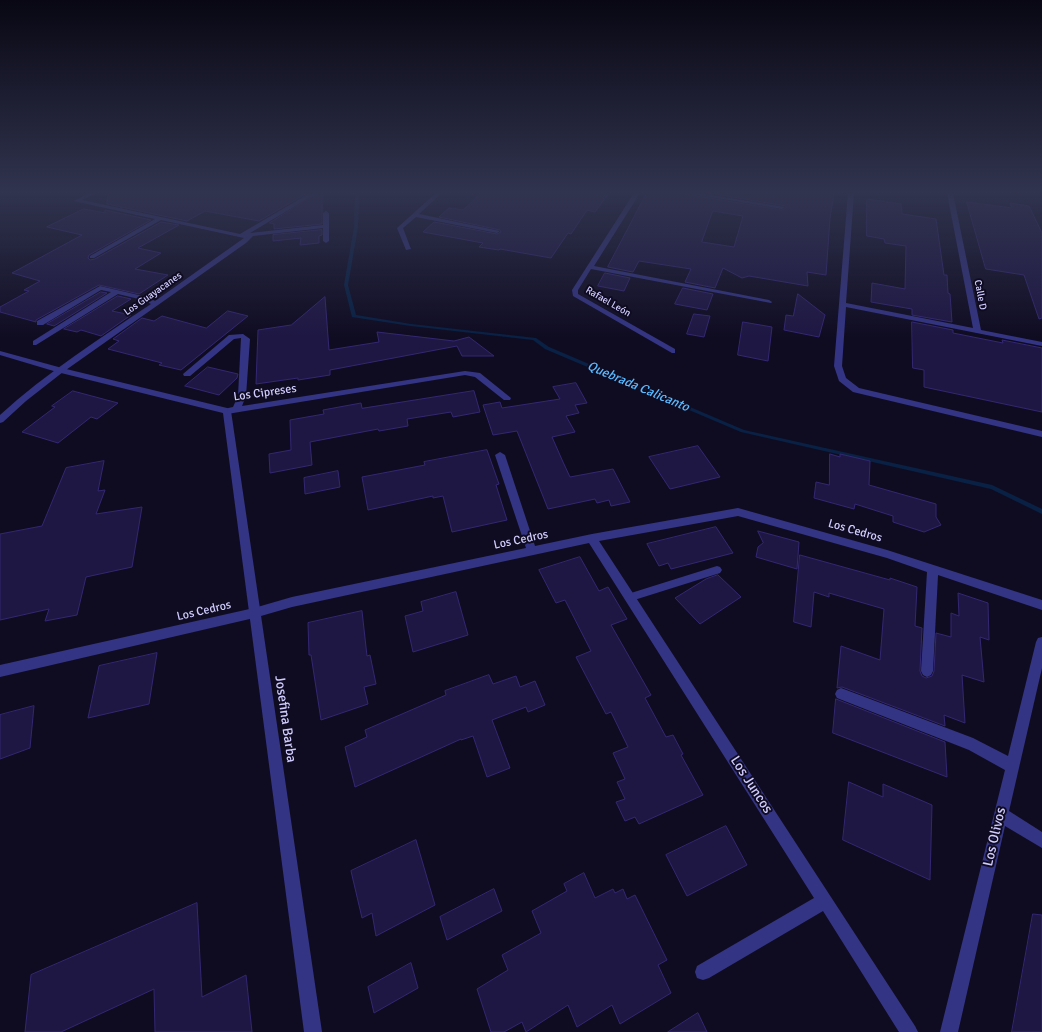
<!DOCTYPE html>
<html>
<head>
<meta charset="utf-8">
<style>
  body { margin:0 }
  canvas { display:block; background:#0f0c22 }
</style>
</head>
<body>
<canvas width="1042" height="1032"></canvas>
<script>
const c = document.querySelector('canvas').getContext('2d');
c.lineJoin = 'round';
function fillPath(path, color) { c.fillStyle = color; c.fill(path, 'evenodd'); }
function trace(path, color, width, dash) { c.strokeStyle = color; c.lineWidth = width; c.lineCap = dash ? 'butt' : 'round'; c.setLineDash(dash || []); c.stroke(path); }
function write(font, color, halo, rows, align = 'center') {
  c.font = font + ' Signika,sans-serif'; c.lineWidth = 4; c.setLineDash([]); c.textBaseline = 'middle'; c.strokeStyle = halo; c.fillStyle = color; for (const [text, x, y, turn = 0] of rows) {
    c.save(); c.translate(x, y); c.rotate((+turn || 0) * Math.PI / 180); c.textAlign = isNaN(turn) ? turn : align; if (halo) c.strokeText(text, 0, 0); c.fillText(text, 0, 0); c.restore();
  }
}
fillPath(new Path2D(`
  M350,193H355L359,195L358,227L348,285L356,315L411,324L536,338L549,347L744,430L992,485L1042,509V514L991,489L741,432L545,349L533,340L411,326L352,317L344,285L354,227L355,195Z`), '#082144');
const building = new Path2D(`
  M109,193H307L259,221L205,211L187,221L107,204Z
  M318,193H322V224L274,229V224L270,223Z
  M481,193H609L595,212L587,210L571,234L568,233L551,258L500,249L499,250L479,247L483,243L423,232L434,222L497,234L501,232L500,230L439,217L449,208L463,210Z
  M647,193H684L685,194L782,210L786,208V206L708,193H834L830,218L826,275L807,272L808,286L749,276L742,278L723,268L715,288L685,282L691,269L639,261L633,272L608,267ZM713,211L743,216L734,247L702,242Z
  M867,199L901,204L902,214L936,219L944,275H947L948,293L950,294L952,322L912,315V309L871,302L872,283L905,289L906,246L885,243L884,239L867,236Z
  M967,202L1012,208L1010,203L1029,206L1042,233V318L1039,319L1024,275L986,269Z
  M84,209L105,213V210L151,220L89,255L88,258L90,260L95,259L161,222L179,225L138,248L161,253L135,269L168,275L139,294L99,285L36,320V322L0,312V307L29,291L24,290L40,281L12,273L82,235L47,227Z
  M322,230V235L319,236V243L300,245L301,238L273,241V235Z
  M605,273L630,278L624,291L598,286Z
  M683,288L713,294L707,310L675,304Z
  M101,292L107,293L54,326L47,324Z
  M798,294L825,315L819,337L784,330L786,315L793,316Z
  M118,296L131,299L112,311L131,315L101,336L81,330L77,332L64,329Z
  M325,297L329,350L379,342L377,332L454,341L469,337L494,356H462L457,346L330,370V375L298,380V378L256,384L258,330L291,325Z
  M228,311L248,316L181,370L159,365L162,363L108,349L119,341L113,339L142,318L154,321L162,316L206,328Z
  M694,314L710,316L704,337L687,334Z
  M743,322L772,327L768,361L738,355Z
  M912,322L953,330V333L1003,343L1002,340L1042,348V412L924,387V370L913,368Z
  M208,367L238,374L237,378L219,395L185,386Z
  M576,383L587,403L575,405L579,413L566,416L575,432L552,437L563,462L570,477L613,469L630,502L611,506L609,500L597,503L595,499L548,509L517,431L493,435L483,405L500,402L502,408L560,399L553,387Z
  M73,391L118,403L97,419L91,417L58,443L22,432L55,407L52,406Z
  M474,391L480,412L453,417L451,412L407,419L408,426L379,431L378,429L310,442L312,465L270,473L269,454L291,450L290,420L324,414L323,410L361,403L362,408Z
  M698,446L720,477L670,489L649,457Z
  M487,450L499,484L496,485L507,520L452,532L443,496L433,498V496L368,510L362,477L425,465L424,462Z
  M830,454L840,457V454L870,461L869,485L936,504V517L941,525L924,532L893,522V516L855,504L854,509L814,498L816,482L829,485Z
  M104,461L98,491L105,490L96,514L142,507L132,567L86,577L77,615L45,621L49,609L0,620V534L42,526L66,468Z
  M338,471L340,487L305,494L304,478Z
  M716,527L733,553L671,569L668,563L659,566L647,544Z
  M758,531L799,542L797,569L756,557L758,547L763,543Z
  M800,555L890,580V578L917,587L915,626L922,628L920,671L922,676L926,678L932,676L934,671L936,633L951,637V613L959,616L958,593L988,603L989,640L980,637L984,682L962,675L965,723L944,715L945,726L842,687L837,688L841,646L880,660L884,609L829,593V597L814,592L811,627L794,622Z
  M580,557L599,591L608,587L627,619L611,625L651,695L645,698L666,737L673,735L683,754L681,755L703,795L639,824L635,817L625,821L616,802L625,799L617,782L625,779L613,753L628,747L611,712L606,714L576,657L591,651L565,600L556,603L539,570Z
  M718,575L741,597L700,624L675,598L706,579Z
  M456,592L468,635L413,652L405,616L423,611L421,602Z
  M362,611L367,656L370,655L376,684L364,687L368,704L321,720L311,655H309L308,623Z
  M157,653L149,704L88,718L99,666Z
  M489,675L493,684L516,676L520,687L535,681L545,705L528,712L526,707L492,720L510,768L487,777L473,736L461,740V739L355,787L345,747L367,737L365,730L446,695L445,691Z
  M836,699L945,742L947,777L833,733Z
  M34,706L30,748L0,759V715Z
  M849,782L883,797V784L932,805L930,880L843,840Z
  M726,826L747,865L687,896L666,855Z
  M416,840L435,905L376,936L372,913L362,918L351,871Z
  M584,873L595,898L613,889L615,893L623,889L627,899L635,895L667,960L658,965L671,993L620,1024L612,1005L577,1027L568,1005L526,1032L522,1022L504,1032H491L477,989L508,970L502,955L541,933L532,911L567,891L564,884Z
  M494,889L502,911L447,940L440,917Z
  M197,903L202,997L246,975L252,1032H155L154,989L61,1032H25L31,975Z
  M1033,914L1042,915V1032H1012Z
  M411,963L418,988L374,1013L368,987Z
  M698,1013L707,1032H668Z`);
fillPath(building, '#1e1744');
trace(building, '#332771', 1);
fillPath(new Path2D(`
  M717,566L720,567L722,570L720,573L631,601L627,600L626,597L627,594L631,593Z`), '#343484');
fillPath(new Path2D(`
  M89,193H96L82,200L240,234L310,193H317L250,233L323,225V213L326,211L329,213V241L326,243L323,241V228L253,236L246,243L63,372L26,401L3,422L0,423V415C46,373 99,339 151,304L143,300L118,294L36,345H33V341L111,292L101,290L43,325H37V321L100,286L147,297L155,301L244,238L161,220L94,258H90V256L155,219L74,201Z
  M436,193H442L419,214L500,231L497,233L416,217L403,228L411,249L406,250L397,228Z
  M634,193H640L594,266L769,300L772,302L771,303L591,269L578,290V294L675,349V353H672L573,296L572,290Z
  M685,193H699L785,207L782,209Z
  M848,193H854L846,303L973,328L947,193H953L981,330L1042,342V346L846,307L842,366L846,378L859,388L1042,431V437L853,392L839,381L834,366Z
  M243,334L250,339L246,396L242,406L465,371L480,373L511,398L510,400H504L475,377L465,375L227,414L223,411L224,409L233,407L238,396L241,338L234,339L190,376H184L183,374L229,335Z
  M500,452L505,455L535,546L592,534L738,508L887,550L1042,600V610L938,575L933,671L931,675L927,677L923,675L921,671L927,572L887,558L738,516L599,541L915,1026L918,1032H899L823,911L709,978L703,980L697,978L695,972L697,966L814,898L589,543L292,607L254,618L0,677V665L254,608L292,597L526,548L495,455Z
  M1042,637V668L1009,811L1042,832V848L1005,826L958,1032H940L1005,770L969,750L837,698L835,694L837,690L841,688L973,738L1008,756L1036,642L1038,638Z`), '#343484');
fillPath(new Path2D(`
  M0,351L62,368L227,408L231,411L322,1032H304L223,413L57,372L0,355Z`), '#343484');
const sky = c.createLinearGradient(0, 0, 0, 337);
sky.addColorStop(0, '#080713');
sky.addColorStop(0.57, '#31344f');
sky.addColorStop(1, '#31344f00');
c.fillStyle = sky;
c.fillRect(0, 0, 1042, 337);
write('10px', '#d0ccff', '#0f0c22', [
  ["Los Guayacanes",153,294,-35],
  ["Calle D",980,295,79],
  ["Rafael León",608,302,30]
]);
write('12px', '#d0ccff', '#0f0c22', [
  ["Los Cipreses",265,393,-8],
  ["Los Cedros",855,531,16],
  ["Los Cedros",521,540,-12],
  ["Los Cedros",204,611,-13]
]);
write('italic 13px', '#5abaff', '#0f0c22', [
  ["Quebrada Calicanto",638,387,23]
]);
write('14px', '#d0ccff', '#0f0c22', [
  ["Josefina Barba",285,719,82],
  ["Los Juncos",751,785,57],
  ["Los Olivos",995,837,-77]
]);
</script>
</body>
</html>
